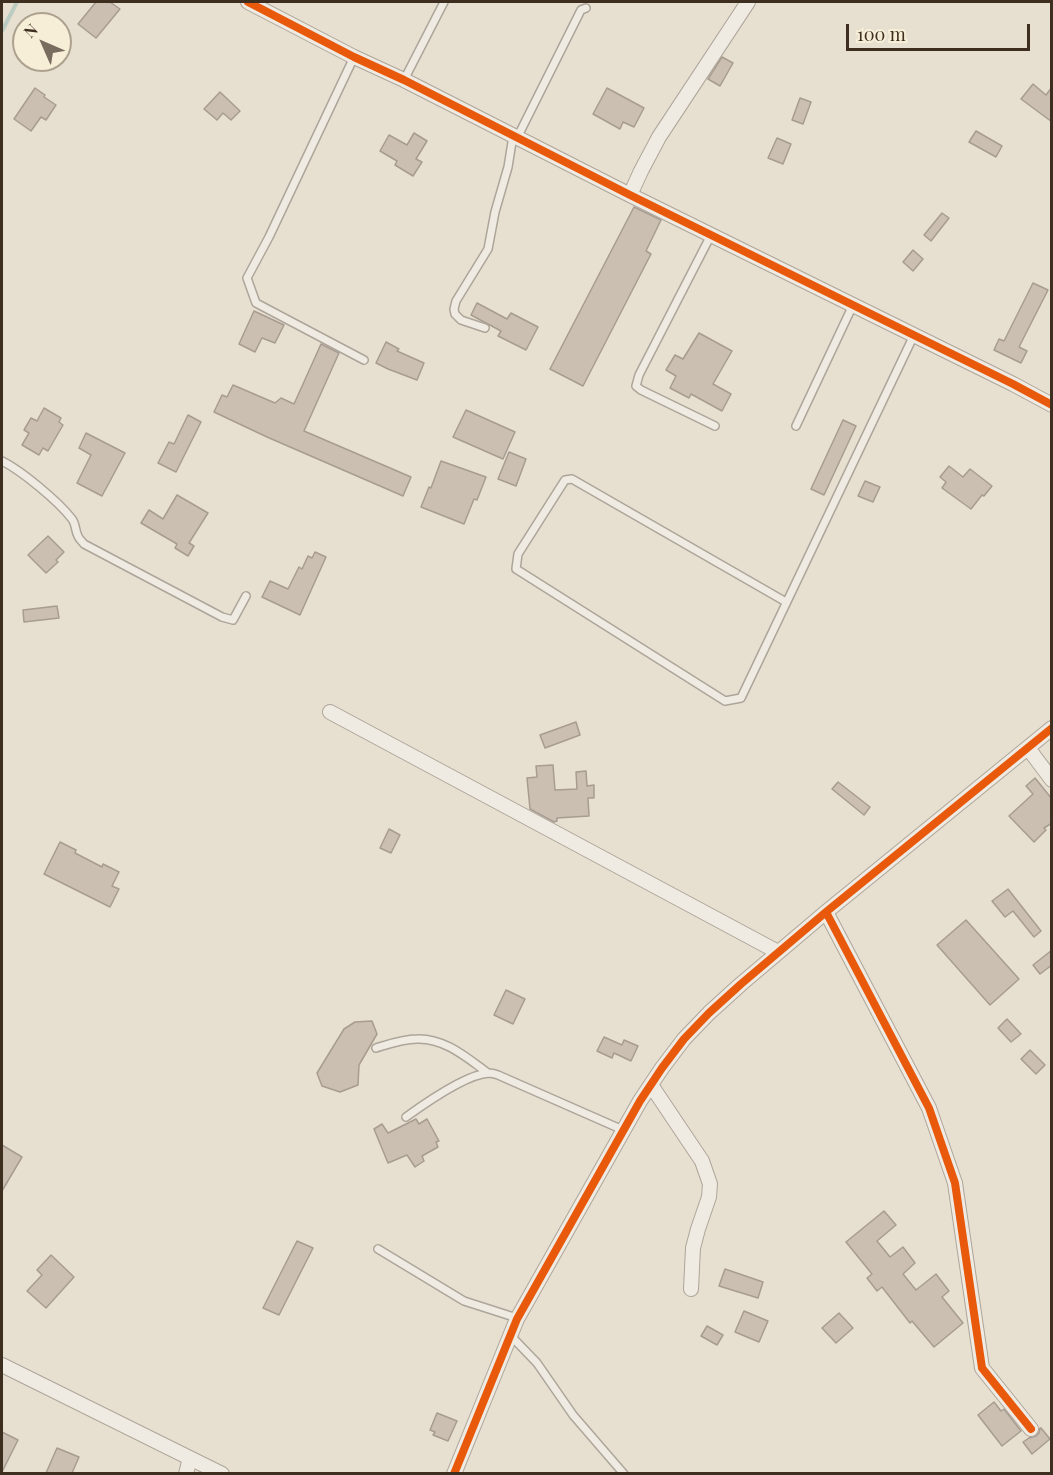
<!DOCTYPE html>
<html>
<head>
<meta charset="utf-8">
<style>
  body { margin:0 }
  #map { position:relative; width:1053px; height:1475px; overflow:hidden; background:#e7e0d1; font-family:"Playfair Display",serif }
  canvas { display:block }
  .frame { position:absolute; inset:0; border:3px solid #3d2e20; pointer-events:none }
  .north { position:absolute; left:12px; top:12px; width:60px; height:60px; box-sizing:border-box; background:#f7eed8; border:2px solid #ada18e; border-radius:50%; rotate:315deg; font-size:16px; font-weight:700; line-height:24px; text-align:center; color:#3d2e20 }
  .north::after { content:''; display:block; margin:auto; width:21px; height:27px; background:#786c5e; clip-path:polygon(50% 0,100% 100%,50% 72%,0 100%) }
  .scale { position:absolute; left:846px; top:24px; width:184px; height:27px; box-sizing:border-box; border:3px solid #3d2e20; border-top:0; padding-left:8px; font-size:18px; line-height:21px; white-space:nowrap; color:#3d2e20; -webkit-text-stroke:4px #f7eed8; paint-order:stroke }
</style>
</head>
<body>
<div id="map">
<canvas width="1053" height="1475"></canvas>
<div class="frame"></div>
<div class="north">N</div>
<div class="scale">100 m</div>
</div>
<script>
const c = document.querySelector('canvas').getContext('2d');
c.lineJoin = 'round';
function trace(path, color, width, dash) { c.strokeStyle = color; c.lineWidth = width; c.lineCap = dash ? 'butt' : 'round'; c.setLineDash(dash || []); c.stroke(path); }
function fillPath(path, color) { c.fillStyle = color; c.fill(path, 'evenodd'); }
trace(new Path2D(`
  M2,31L17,2`), '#bcccc2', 4);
const building = new Path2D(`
  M96,2H110L120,9L96,38L78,24Z
  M722,57L733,63L720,86L708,79Z
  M1033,84L1046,95L1052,87V122L1021,99Z
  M35,88L45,95L44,97L56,105L46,120L41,117L31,131L14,119Z
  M607,88L644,108L634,127L623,122L620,129L593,114Z
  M220,92L240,111L231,120L223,113L217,120L204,109Z
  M800,98L811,102L803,124L792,120Z
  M976,131L1002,146L996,157L969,142Z
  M414,133L427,141L416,159L422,162L413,176L395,165L397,161L380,151L389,135L407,145Z
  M777,138L791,144L783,164L768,158Z
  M634,207L661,220L646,251L651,254L583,386L550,369Z
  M942,213L949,218L931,241L924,235Z
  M913,250L923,259L913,271L903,262Z
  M1033,283L1048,290L1019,347L1027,351L1021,363L994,350L999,339L1004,341Z
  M477,303L507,319L511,313L538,327L526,350L498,336L501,331L471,315Z
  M254,311L284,325L275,343L262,338L255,352L239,344Z
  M699,333L732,351L713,384L731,394L722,411L691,394L689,398L670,388L676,376L666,370L675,355L683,359Z
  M386,342L399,349L397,351L424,363L417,380L388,369L376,363Z
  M321,344L339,353L304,431L411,477L403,496L267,437L214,412L222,395L227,397L233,385L275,403L281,398L294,404Z
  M44,408L61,418L59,422L63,425L48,451L43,448L39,455L22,445L29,433L24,430L31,418L37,421Z
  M466,410L515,432L503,459L453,437Z
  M188,415L201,422L176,472L158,463L169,442L174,444Z
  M843,420L856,426L824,495L811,489Z
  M86,433L125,453L102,496L77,483L91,455L79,448Z
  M509,452L526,459L516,486L498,479Z
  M441,461L486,477L477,500L474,499L464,524L421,507L429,487L431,488Z
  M949,466L963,477L970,469L992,486L984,496L982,495L971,509L942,488L946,482L940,477Z
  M865,481L880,487L873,502L858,496Z
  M177,495L208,513L189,543L194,546L188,556L175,548L177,544L141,523L149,510L163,519Z
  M48,536L64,552L56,560L58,562L46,573L28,555Z
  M315,552L326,557L300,615L262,597L270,581L288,589L299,567L302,569L308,556L312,558Z
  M57,606L59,618L24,622L23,610Z
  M576,722L580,735L545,748L540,735Z
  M553,765L555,790L577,789L576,772L586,771L587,786L594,785V798H588L589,816L557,818V821L554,822L530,809L527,778L537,777L536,766Z
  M1035,778L1052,799V823L1044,828L1046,830L1034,842L1009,816L1033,794L1026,786Z
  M838,782L870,807L864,815L832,789Z
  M389,829L400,835L391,853L380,848Z
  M60,842L76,850L75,853L102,867L103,864L119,872L112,886L119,889L110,907L44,874Z
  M1008,889L1041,931L1034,937L1013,911L1005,917L992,901Z
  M966,920L1019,979L990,1005L937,945Z
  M1052,950V965L1040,974L1033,965Z
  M506,990L525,999L513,1024L494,1015Z
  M1007,1019L1021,1034L1011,1042L998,1028Z
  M372,1021L377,1034L359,1065L358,1085L340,1092L322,1086L317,1073L344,1029L355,1022Z
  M604,1037L622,1045L624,1040L638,1046L631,1061L614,1053L612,1058L597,1051Z
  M1030,1050L1045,1065L1036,1074L1021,1059Z
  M416,1119L419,1124L427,1119L439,1141L436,1142L438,1147L422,1156L424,1161L415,1167L407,1155L388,1163L374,1129L382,1124L388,1133Z
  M2,1145L22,1157L2,1191Z
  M884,1211L896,1225L877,1241L890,1257L903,1247L915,1263L903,1274L916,1290L936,1274L949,1291L942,1297L963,1323L934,1347L912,1321L910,1323L882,1287L877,1291L867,1278L872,1274L846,1242Z
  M297,1241L313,1248L279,1315L263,1308Z
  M51,1255L74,1277L46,1308L27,1291L42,1275L37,1270Z
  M725,1269L763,1282L758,1298L719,1286Z
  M744,1311L768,1321L759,1342L735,1332Z
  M839,1313L853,1328L836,1343L822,1328Z
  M707,1326L723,1335L717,1345L701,1336Z
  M994,1402L1001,1411L1004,1409L1021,1431L1002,1446L978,1415Z
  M437,1413L457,1421L448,1441L433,1435L435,1432L430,1430Z
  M1040,1428H1041L1050,1439L1032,1454L1023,1442L1029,1438L1036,1436L1039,1433Z
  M2,1432L18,1440L2,1472Z
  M57,1448L79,1457L72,1473H46Z`);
fillPath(building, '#cbbfb2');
trace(building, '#a89c90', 1.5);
const lane = new Path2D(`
  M354,57L269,237L247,278L256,303L364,360
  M404,80L444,2
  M517,138L581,10L586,8
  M711,235L639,375L636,386L641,390L715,426
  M485,328L461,320L455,314L454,309L456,301L488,249L495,212L508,167L513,136
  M796,426L853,305
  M2,461C22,471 58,501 72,519C76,524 75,531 78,536C79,539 82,541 84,544L222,617L233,620L246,596
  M786,602L572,479L565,480L518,554L516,569L725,701L741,698L914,335
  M376,1048C389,1044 403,1039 417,1039C445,1038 467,1058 488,1073
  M406,1117C424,1104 467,1074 489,1073C492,1073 495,1074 498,1075L623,1130
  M378,1249L464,1301L517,1318
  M511,1336L537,1363L573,1415L624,1474`);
const street = new Path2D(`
  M248,2L354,57L404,80L630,195L1013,384L1052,405
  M630,195L641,171L659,137L748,2
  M330,712L778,952
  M1028,748L1052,780
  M826,912L929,1108L955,1183L982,1368L1031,1429
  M651,1085L702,1161L710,1184L709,1197L698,1229L693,1248L691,1289
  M2,1365L222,1474
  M186,1474L190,1458
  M454,1474L517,1319L640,1101L662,1068L684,1039L709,1013L741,984L826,912L1052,728`);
trace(lane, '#ada599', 10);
trace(street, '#ada599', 16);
trace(lane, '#efebe3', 7);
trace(street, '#efebe3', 14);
trace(new Path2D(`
  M248,2L354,57L404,80L630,195L1013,384L1052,405
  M826,912L929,1108L955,1183L982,1368L1031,1429
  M454,1474L517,1319L640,1101L662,1068L684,1039L709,1013L741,984L826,912L1052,728`), '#e8590c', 8);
</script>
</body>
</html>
